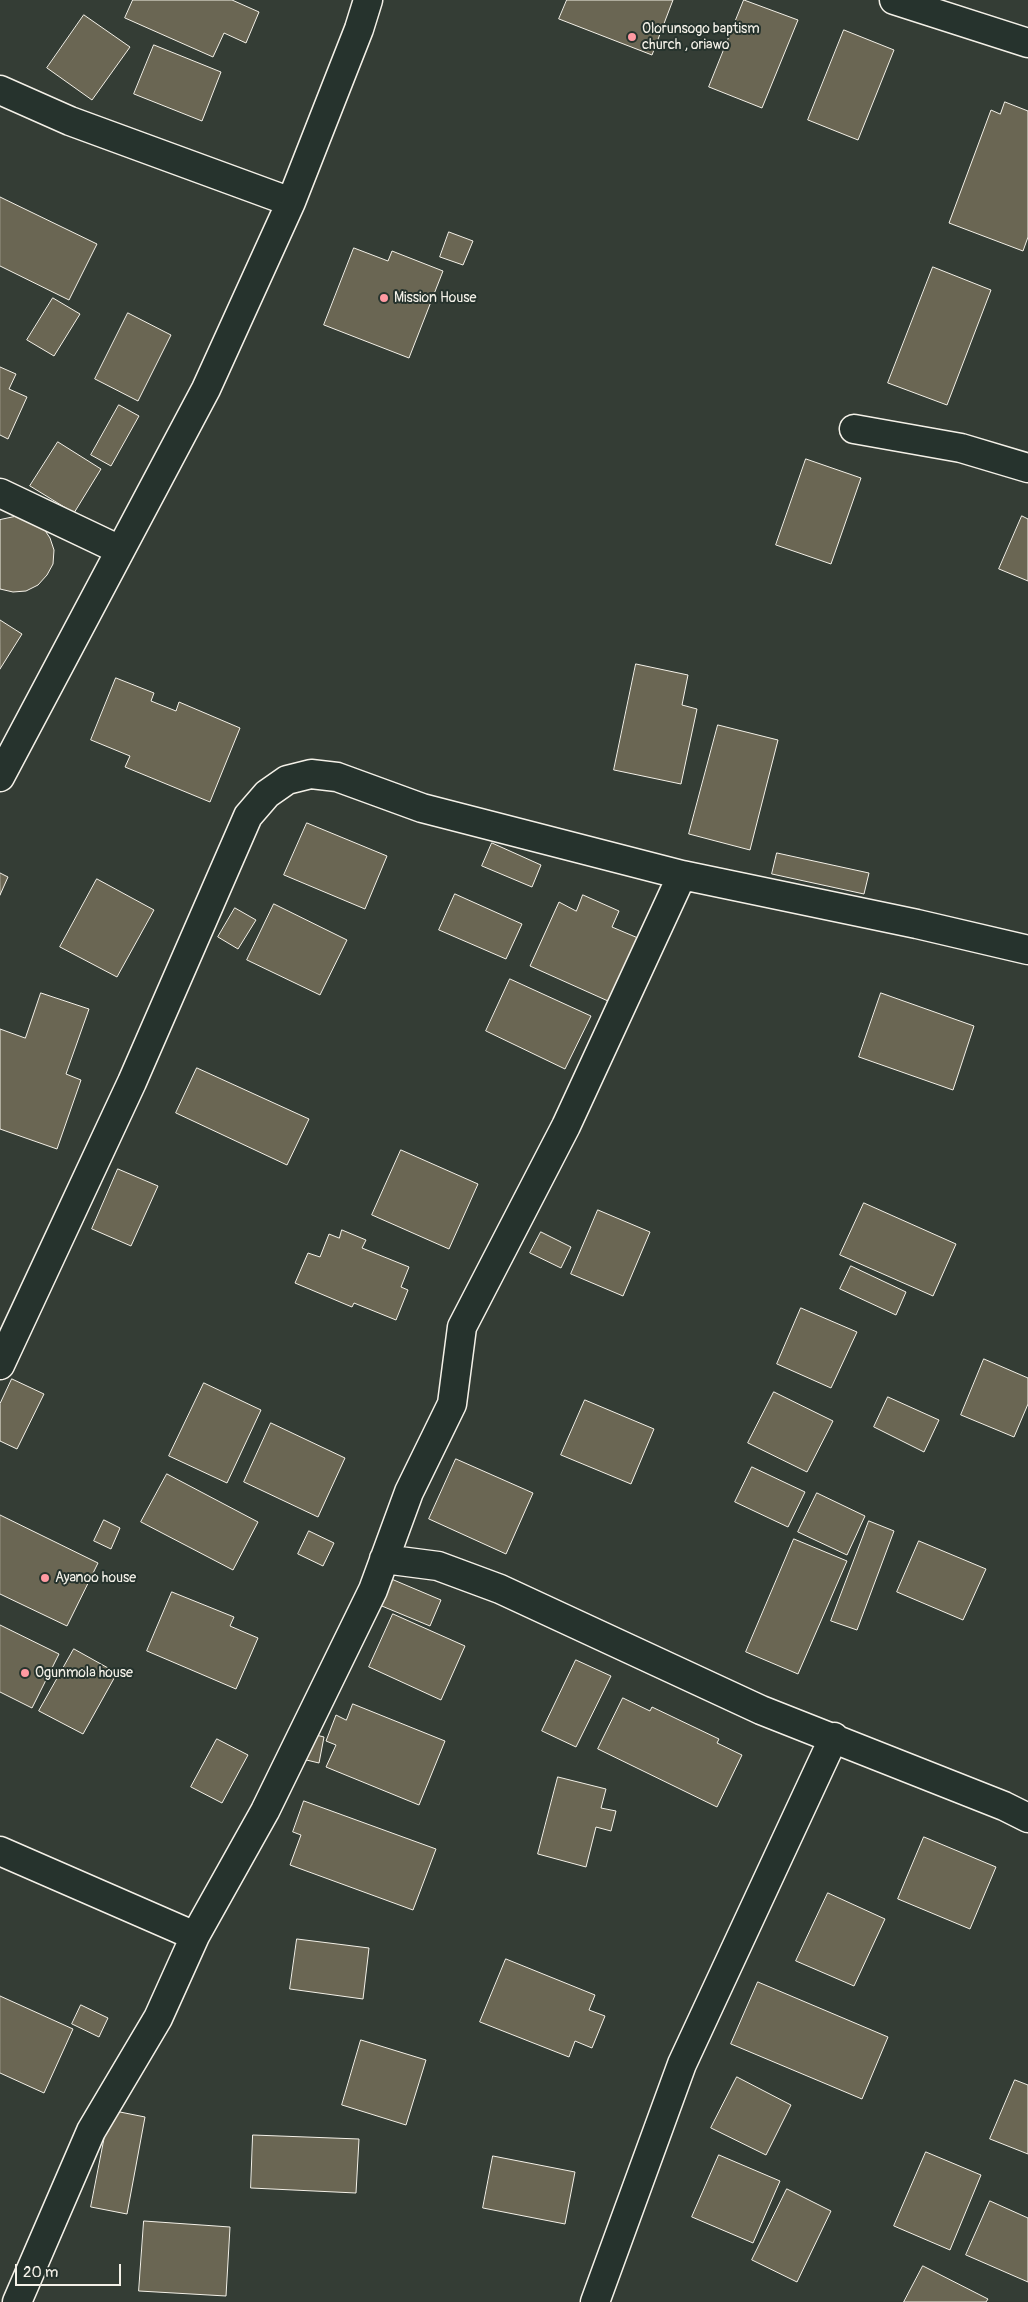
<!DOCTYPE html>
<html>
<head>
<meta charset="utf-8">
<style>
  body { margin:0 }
  #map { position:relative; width:1028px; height:2302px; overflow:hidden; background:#343d35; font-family:Pangolin,sans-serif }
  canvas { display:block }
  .scale { position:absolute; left:15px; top:2264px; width:106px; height:22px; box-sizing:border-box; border:2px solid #f4f1e8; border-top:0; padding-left:6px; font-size:15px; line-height:18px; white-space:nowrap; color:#f4f1e8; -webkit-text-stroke:4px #26332d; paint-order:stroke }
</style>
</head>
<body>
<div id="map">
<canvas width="1028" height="2302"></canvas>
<div class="scale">20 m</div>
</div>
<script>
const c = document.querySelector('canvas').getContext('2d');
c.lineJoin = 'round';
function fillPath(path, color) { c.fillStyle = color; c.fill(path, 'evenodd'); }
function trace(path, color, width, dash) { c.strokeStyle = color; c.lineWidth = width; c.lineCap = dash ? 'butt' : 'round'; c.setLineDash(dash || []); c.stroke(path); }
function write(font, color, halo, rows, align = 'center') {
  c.font = font + ' Pangolin,sans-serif'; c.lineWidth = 4; c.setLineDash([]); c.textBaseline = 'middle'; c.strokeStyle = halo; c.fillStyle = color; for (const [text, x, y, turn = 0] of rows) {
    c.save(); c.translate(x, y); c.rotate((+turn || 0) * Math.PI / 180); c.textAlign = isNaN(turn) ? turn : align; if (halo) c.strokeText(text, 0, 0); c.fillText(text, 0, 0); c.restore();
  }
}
const building = new Path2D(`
  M133,0H232L259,12L246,43L224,33L213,57L125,18Z
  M567,0H673L652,55L559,19Z
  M744,0L798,20L762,108L709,87Z
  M84,15L130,47L92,100L47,68Z
  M844,30L894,50L858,140L808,120Z
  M154,45L221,72L202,121L134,94Z
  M1005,102L1028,111V237L1023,251L949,223L991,110L1000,114Z
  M0,197L97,244L69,300L0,266Z
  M449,232L473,241L463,265L440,257Z
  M354,248L388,261L392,251L443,271L409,358L324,325Z
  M933,267L991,290L947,405L888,383Z
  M53,298L80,314L54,356L27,340Z
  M128,313L171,335L138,401L95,379Z
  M0,367L16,374L9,389L27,397L8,439L0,435Z
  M119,405L139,416L111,466L91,455Z
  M58,442L101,469L74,513L30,486Z
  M806,459L861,478L831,564L776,545Z
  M18,516L42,526L50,538L54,550L53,564L47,575L38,585L26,591L13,592L0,589V520Z
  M1022,516L1028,519V581L999,569Z
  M0,620L22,634L0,669Z
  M636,664L688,675L682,705L697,709L681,784L614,770Z
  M116,678L154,693L151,701L176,711L179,702L240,728L210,802L125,767L130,756L91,740Z
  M718,725L778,740L750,850L689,834Z
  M307,823L387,856L365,909L284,875Z
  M492,843L541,865L532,887L482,866Z
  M777,853L869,873L864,894L772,874Z
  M0,873L8,877L0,895Z
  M97,879L154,910L117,977L60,947Z
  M455,894L522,924L506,959L439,930Z
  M583,895L619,911L612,927L638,938L608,1001L530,966L559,902L576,911Z
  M274,904L347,940L320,995L247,960Z
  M235,908L256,920L238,949L218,937Z
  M510,979L591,1016L565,1069L486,1031Z
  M41,993L89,1009L66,1074L81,1080L57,1149L0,1129V1029L25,1038Z
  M881,993L974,1026L953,1090L859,1057Z
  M197,1068L309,1119L287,1165L176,1113Z
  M401,1150L478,1184L449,1249L372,1215Z
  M118,1169L158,1186L131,1246L92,1229Z
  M864,1203L956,1244L933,1296L840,1255Z
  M598,1210L650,1232L623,1296L571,1274Z
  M342,1230L366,1240L362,1248L409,1267L401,1287L408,1290L396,1320L354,1303L352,1307L295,1283L308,1253L320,1257L329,1234L339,1238Z
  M541,1232L571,1247L561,1268L530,1253Z
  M851,1266L906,1292L896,1315L840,1289Z
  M801,1308L857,1332L831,1388L777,1364Z
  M984,1359L1028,1378V1404L1014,1437L961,1415Z
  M12,1379L44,1394L17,1449L0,1441V1404Z
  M204,1383L261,1410L227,1483L169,1456Z
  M774,1392L833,1421L807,1472L748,1443Z
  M888,1397L939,1420L924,1452L874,1427Z
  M585,1400L654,1429L631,1484L561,1455Z
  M271,1423L345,1458L318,1517L244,1482Z
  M456,1459L533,1493L506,1554L429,1519Z
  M752,1467L805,1492L788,1527L735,1502Z
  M167,1474L258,1522L233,1570L141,1522Z
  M817,1493L865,1516L847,1555L798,1532Z
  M0,1515L98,1563L67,1626L0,1594Z
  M104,1520L120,1528L111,1549L94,1541Z
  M869,1521L894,1531L857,1630L831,1621Z
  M309,1531L334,1543L323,1566L298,1554Z
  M794,1539L847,1561L798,1674L746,1652Z
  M919,1541L986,1569L963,1620L897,1592Z
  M389,1578L441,1600L430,1626L377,1604Z
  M172,1592L234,1617L230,1626L258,1638L236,1689L147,1651Z
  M393,1614L465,1646L441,1700L369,1667Z
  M0,1625L59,1654L32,1708L0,1692Z
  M74,1649L117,1673L83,1734L39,1711Z
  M576,1660L611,1676L576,1747L542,1731Z
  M623,1698L650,1711L652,1707L719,1739L717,1743L742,1755L717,1807L598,1749Z
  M353,1704L445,1741L419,1805L326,1767L336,1745L326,1741L336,1715L346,1720Z
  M304,1732L324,1737L319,1763L298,1758Z
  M217,1739L248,1755L222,1803L191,1787Z
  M558,1777L606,1789L601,1808L616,1811L611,1831L596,1827L586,1867L538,1854Z
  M304,1801L436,1849L413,1910L290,1865L301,1835L293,1832Z
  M924,1837L996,1867L970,1929L898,1899Z
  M828,1893L885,1919L854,1986L796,1961Z
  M297,1939L369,1948L363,1999L290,1989Z
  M506,1959L595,1995L589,2010L605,2016L592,2048L575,2041L569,2057L480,2022Z
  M758,1982L888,2037L862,2099L731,2044Z
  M0,1996L73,2029L44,2093L0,2073Z
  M81,2005L108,2018L99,2037L72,2024Z
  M361,2040L426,2060L406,2125L342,2105Z
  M737,2077L791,2105L766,2155L711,2128Z
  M1015,2080L1028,2085V2154L990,2139Z
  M110,2110L145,2117L127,2214L91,2207Z
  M253,2135L359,2139L356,2193L251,2188Z
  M926,2152L981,2175L950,2250L894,2226Z
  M719,2155L780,2181L753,2243L692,2217Z
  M493,2156L575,2172L565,2224L483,2208Z
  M787,2189L831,2211L797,2282L752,2260Z
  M990,2201L1028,2218V2282L966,2255Z
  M144,2221L230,2227L226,2296L139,2291Z
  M923,2266L988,2299L986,2302H904Z`);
fillPath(building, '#6a6653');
trace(building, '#f4f1e8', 1);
const minor = new Path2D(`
  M894,0L1028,43
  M0,90L70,121L291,202
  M854,429L961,448L1028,468
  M0,493L120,550
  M0,777L206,389L291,202L359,29L368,0
  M0,1365L132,1082L248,816L267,794L287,780L311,774L337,777L422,808L682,875L917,924L1028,950
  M384,1559L438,1566L500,1589L761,1710L1004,1806L1028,1818
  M0,1851L195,1936
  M17,2302L91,2131L158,2018L195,1936L265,1811L373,1590L409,1492L452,1404L462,1327L566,1126L682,875
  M595,2302L682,2064L834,1737`);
trace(minor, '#f4f1e8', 31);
trace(minor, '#26332d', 28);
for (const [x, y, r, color] of [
  [632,37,5,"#ff9aa2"],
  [384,298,5,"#ff9aa2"],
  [45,1578,5,"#ff9aa2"],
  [25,1673,5,"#ff9aa2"]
]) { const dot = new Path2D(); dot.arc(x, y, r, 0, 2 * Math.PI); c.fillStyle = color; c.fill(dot); trace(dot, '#26332d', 2); }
write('14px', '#f4f1e8', '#26332d', [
  ["Olorunsogo baptism",642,29],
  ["church , oriawo",642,45],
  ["Mission House",394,298],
  ["Ayanoo house",55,1578],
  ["Ogunmola house",35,1673]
], 'left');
</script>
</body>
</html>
